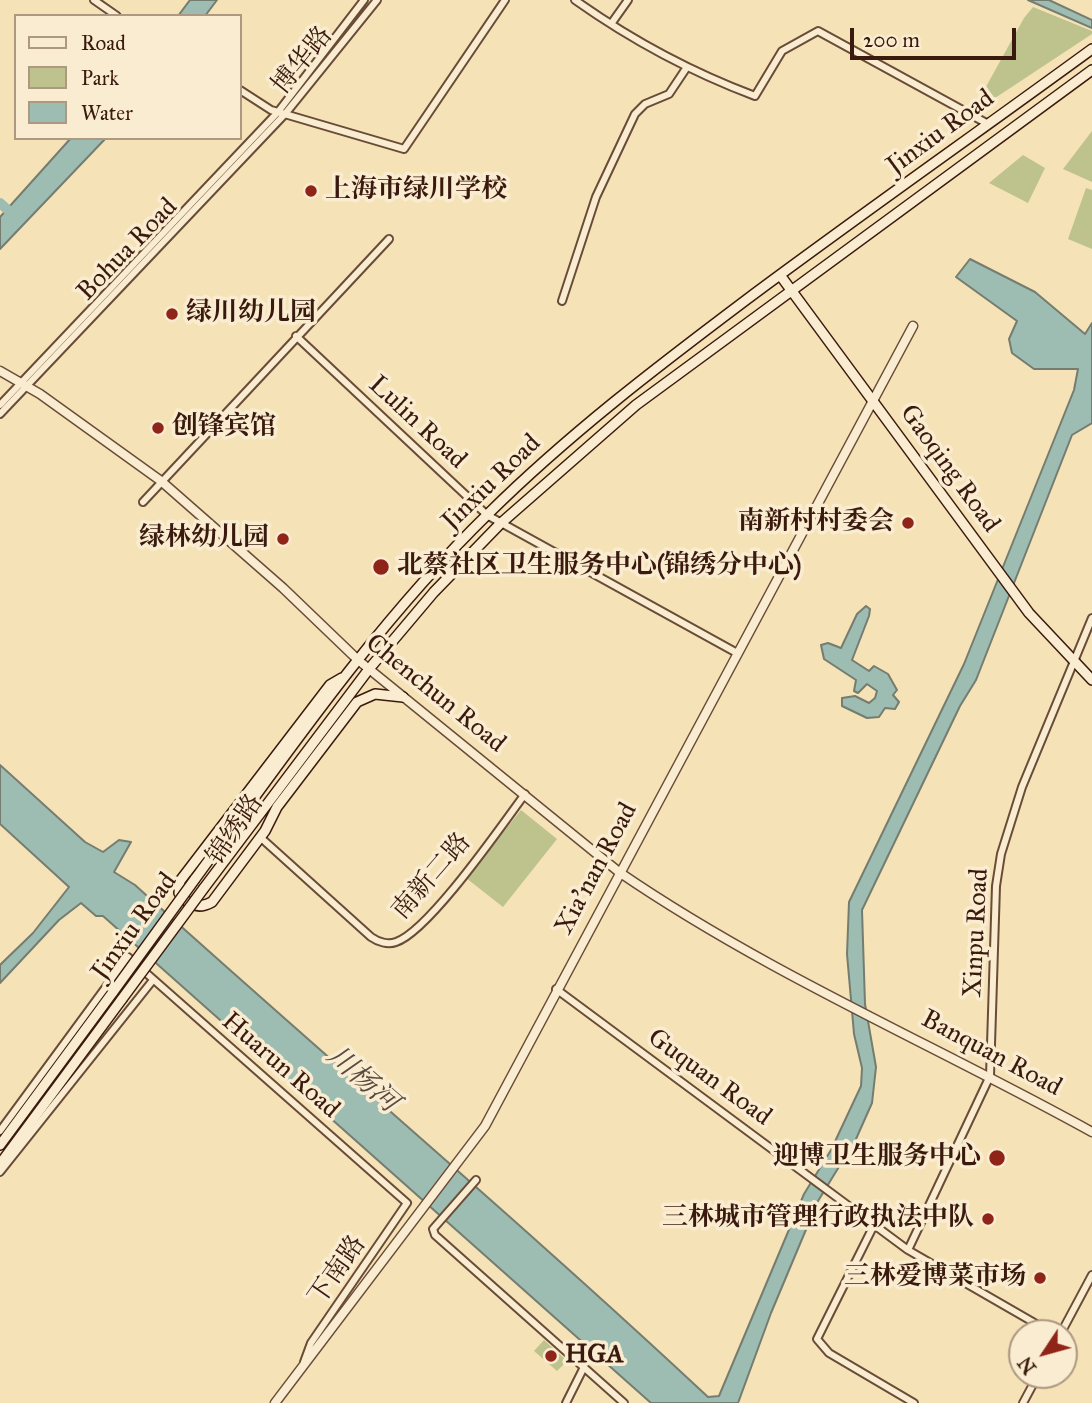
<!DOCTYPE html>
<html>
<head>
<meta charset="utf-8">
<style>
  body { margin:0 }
  #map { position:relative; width:1092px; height:1403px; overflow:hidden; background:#f6e2b7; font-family:"IM FELL Great Primer",serif }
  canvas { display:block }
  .legend { position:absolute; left:14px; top:14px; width:228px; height:126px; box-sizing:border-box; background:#f9ecd0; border:2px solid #ad9882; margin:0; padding:9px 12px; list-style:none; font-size:21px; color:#3a1a0e }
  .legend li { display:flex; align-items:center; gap:14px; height:35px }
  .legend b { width:35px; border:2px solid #ad9882 }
  .north { position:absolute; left:1008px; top:1319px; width:70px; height:70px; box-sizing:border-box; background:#f9ecd0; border:2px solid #ad9882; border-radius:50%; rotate:234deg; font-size:19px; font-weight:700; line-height:28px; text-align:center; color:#3a1a0e }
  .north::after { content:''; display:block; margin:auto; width:24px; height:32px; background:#8f2418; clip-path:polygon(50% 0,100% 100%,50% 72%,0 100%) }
  .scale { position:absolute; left:850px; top:28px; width:166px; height:32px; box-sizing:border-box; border:4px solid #3a1a0e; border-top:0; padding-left:9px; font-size:21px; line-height:24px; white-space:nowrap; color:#3a1a0e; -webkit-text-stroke:5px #f9ecd0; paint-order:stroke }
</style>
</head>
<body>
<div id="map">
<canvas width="1092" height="1403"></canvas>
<ul class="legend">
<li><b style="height:9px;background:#f9ecd0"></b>Road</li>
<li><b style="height:19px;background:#bec38d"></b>Park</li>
<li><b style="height:19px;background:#9dbdb2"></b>Water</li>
</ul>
<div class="north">N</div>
<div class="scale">200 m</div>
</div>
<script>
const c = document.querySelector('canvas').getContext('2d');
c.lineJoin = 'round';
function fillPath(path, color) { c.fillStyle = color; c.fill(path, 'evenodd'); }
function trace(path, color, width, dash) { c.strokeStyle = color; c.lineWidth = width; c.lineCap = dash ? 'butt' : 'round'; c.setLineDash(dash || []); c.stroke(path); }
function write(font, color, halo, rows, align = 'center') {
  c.font = font + ' "IM FELL Great Primer","Noto Serif SC",serif'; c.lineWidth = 7; c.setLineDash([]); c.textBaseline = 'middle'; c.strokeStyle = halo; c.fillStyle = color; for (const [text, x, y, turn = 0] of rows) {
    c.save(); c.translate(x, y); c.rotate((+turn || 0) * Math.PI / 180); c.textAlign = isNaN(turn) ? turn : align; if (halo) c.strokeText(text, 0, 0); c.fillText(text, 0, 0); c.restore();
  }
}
fillPath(new Path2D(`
  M1033,7L1092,31V34L989,102L982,94L1024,18Z
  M1092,131V182L1063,169Z
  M1023,155L1045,168L1028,203L989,183Z
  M1086,188L1092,190V249L1068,239Z
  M521,810L557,839L503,907L466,878Z
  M544,1340L567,1361L557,1371L534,1351Z`), '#bec38d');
const water = new Path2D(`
  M190,0H217L205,16H178Z
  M1028,0H1049L1092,20V28Z
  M71,138H106L0,249V217Z
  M970,259L1035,292L1085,334L1092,323V423L1072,435L976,680L960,706L862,910L865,1004L876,1067L872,1103L856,1139L818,1201L771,1313L738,1403H651L103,916H96L81,903L59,920L0,983V965L33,933L69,887L0,824V765L85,842L103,852L119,840L131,842L114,872L135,885C325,1057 521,1222 708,1397L719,1396L804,1194L831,1150L861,1086L862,1068L854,1034L847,954L849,902L964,664L1074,390L1078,369H1034L1012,353L1009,339L1017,321L956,277Z
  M866,606L870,609L869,616L852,660L869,671L874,666L888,674L897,690L893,695L899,702L895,709L885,708L879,717L867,718L842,706V698L855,696L869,703L875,698L877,691L867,684L858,693L854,691L856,680L824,659L821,645L828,643L841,648L857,614Z`);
fillPath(water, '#9dbdb2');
trace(water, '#757c70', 2);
trace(new Path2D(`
  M0,203L17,218`), '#9dbdb2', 10);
const minor = new Path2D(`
  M94,0L117,16
  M575,0C630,39 691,72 755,96L782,51L818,31L988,124
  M611,24L628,0
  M240,90L271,110L404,149L505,0
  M562,301L596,197L635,114L645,104L669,94L687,67
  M296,336L487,515L737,653
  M0,405L278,112L364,0
  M0,414L285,114L377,0
  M143,502L389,239
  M260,837L371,937C378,942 388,945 396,942C429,931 502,825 525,794
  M556,989L908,1250L1052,1333
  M0,1131L128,957L407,1203L311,1343L304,1362
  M0,1172L153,980
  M476,1180L433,1229L435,1235L624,1403
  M874,1225L817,1339L829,1353L914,1403
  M908,1250L990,1076L996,886L1001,854L1022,787L1092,618
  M1061,1333L1092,1275
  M566,1403L584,1367
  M1023,1403L1038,1375`);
const tertiary = new Path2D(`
  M0,371L40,394L161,481L283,588L358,660L619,872C768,974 935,1045 1092,1132
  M275,1403L485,1126L913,326`);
const secondary = new Path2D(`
  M780,275L1029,613L1092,680
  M342,678L330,685L180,881L179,893C188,905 198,910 212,902L265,831L277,807L357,702L375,694L403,697
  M195,879C287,753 377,622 489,513C569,434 657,367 746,300C860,215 977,133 1092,49
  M204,888L369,669L434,592L500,524L636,405L1092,70
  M0,1145L113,992
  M0,1164L122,999`);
trace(minor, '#694c38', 10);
trace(tertiary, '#694c38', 11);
trace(secondary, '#3a1a0e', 12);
trace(minor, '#f9ecd0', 6);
trace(tertiary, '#f9ecd0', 8);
trace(secondary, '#f9ecd0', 9);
const secondaryBridge = new Path2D(`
  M113,992L195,879
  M122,999L204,888`);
trace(secondaryBridge, '#3a1a0e', 12, []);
trace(secondaryBridge, '#f9ecd0', 9);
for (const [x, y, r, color] of [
  [311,191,7,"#8f2418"],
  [172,314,7,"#8f2418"],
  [158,428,7,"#8f2418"],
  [908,523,7,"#8f2418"],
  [283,539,7,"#8f2418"],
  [381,567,9,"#8f2418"],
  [997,1158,9,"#8f2418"],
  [988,1219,7,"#8f2418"],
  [1040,1278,7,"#8f2418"],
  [551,1356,7,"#8f2418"]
]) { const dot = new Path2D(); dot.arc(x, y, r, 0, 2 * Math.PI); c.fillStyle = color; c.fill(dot); trace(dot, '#f9ecd0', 2.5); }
write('26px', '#3a1a0e', '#f9ecd0', [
  ["博华路",303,61,-51],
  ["Jinxiu Road",941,133,-36],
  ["Bohua Road",128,250,-46],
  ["Lulin Road",417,423,43],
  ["Gaoqing Road",949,469,54],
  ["Jinxiu Road",492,483,-44],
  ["Chenchun Road",435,694,39],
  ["锦绣路",236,830,-56],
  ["Xia'nan Road",597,869,-62],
  ["南新二路",432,877,-49],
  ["Jinxiu Road",135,927,-54],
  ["Xinpu Road",977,933,-87],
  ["Banquan Road",991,1054,28],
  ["Huarun Road",280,1066,41],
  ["Guquan Road",709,1078,36],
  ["下南路",338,1271,-55]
]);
write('bold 26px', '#3a1a0e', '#f9ecd0', [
  ["上海市绿川学校",325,191],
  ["绿川幼儿园",186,314],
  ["创锋宾馆",172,428],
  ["南新村村委会",894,523,"right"],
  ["绿林幼儿园",269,539,"right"],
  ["北蔡社区卫生服务中心(锦绣分中心)",397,567],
  ["迎博卫生服务中心",981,1158,"right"],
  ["三林城市管理行政执法中队",974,1219,"right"],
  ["三林爱博菜市场",1026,1278,"right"],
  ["HGA",565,1356]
], 'left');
write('italic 28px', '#584b3f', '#f9ecd0', [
  ["川杨河",362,1080,41]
]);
</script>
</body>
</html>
